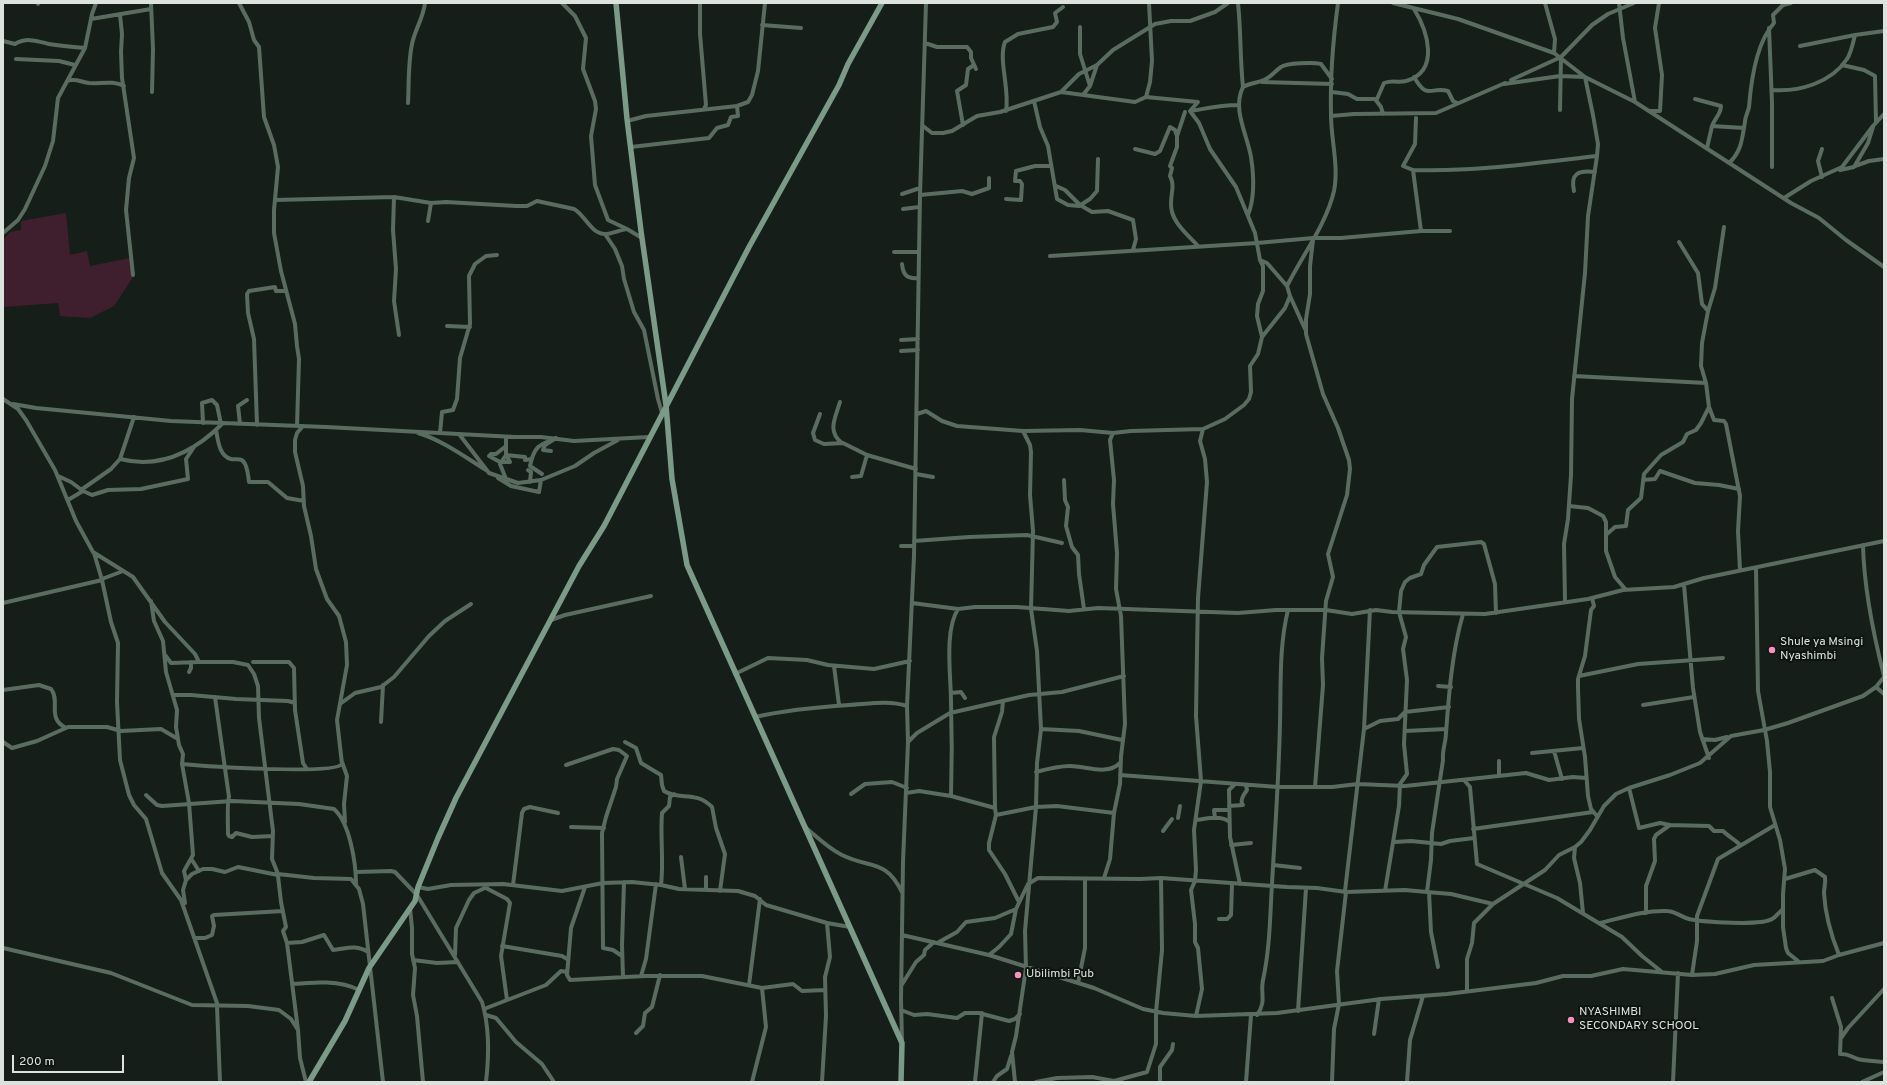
<!DOCTYPE html>
<html>
<head>
<meta charset="utf-8">
<style>
  body { margin:0 }
  #map { position:relative; width:1887px; height:1085px; overflow:hidden; background:#161e19; font-family:Overpass,sans-serif }
  canvas { display:block }
  .frame { position:absolute; inset:0; border:4px solid #dce2de; pointer-events:none }
  .scale { position:absolute; left:12px; top:1055px; width:112px; height:18px; box-sizing:border-box; border:2px solid #dce2de; border-top:0; padding-left:5px; font-size:12px; line-height:14px; white-space:nowrap; color:#dce2de; -webkit-text-stroke:3px #0d1510; paint-order:stroke }
</style>
</head>
<body>
<div id="map">
<canvas width="1887" height="1085"></canvas>
<div class="frame"></div>
<div class="scale">200 m</div>
</div>
<script>
const c = document.querySelector('canvas').getContext('2d');
c.lineJoin = 'round';
function fillPath(path, color) { c.fillStyle = color; c.fill(path, 'evenodd'); }
function trace(path, color, width, dash) { c.strokeStyle = color; c.lineWidth = width; c.lineCap = dash ? 'butt' : 'round'; c.setLineDash(dash || []); c.stroke(path); }
function write(font, color, halo, rows, align = 'center') {
  c.font = font + ' Overpass,sans-serif'; c.lineWidth = 4; c.setLineDash([]); c.textBaseline = 'middle'; c.strokeStyle = halo; c.fillStyle = color; for (const [text, x, y, turn = 0] of rows) {
    c.save(); c.translate(x, y); c.rotate((+turn || 0) * Math.PI / 180); c.textAlign = isNaN(turn) ? turn : align; if (halo) c.strokeText(text, 0, 0); c.fillText(text, 0, 0); c.restore();
  }
}
fillPath(new Path2D(`
  M66,213L70,255L87,251L90,266L130,258L133,277L114,306L90,318L60,316L58,303L3,307V240L10,232L21,230V221Z`), '#3f1f2e');
trace(new Path2D(`
  M38,3V4
  M151,3L153,49L152,92
  M239,3L249,22L254,40L259,47L264,117L274,145L278,167L274,210V233L281,271L295,324L297,346L299,359L297,426
  M562,3L575,16L586,38L583,69L595,101L596,109L591,136L595,185L608,220L627,229
  M700,3V34L706,105L704,109
  M1238,3C1241,31 1240,59 1243,87
  M1393,3L1458,19L1554,53L1585,77L1635,102L1791,203L1819,218L1846,240L1884,267
  M1545,3L1555,39L1554,53
  M1619,3L1623,38L1635,102
  M120,15L122,34L121,52L122,78L134,158L129,178L126,210L133,275
  M91,19L151,9
  M762,25L801,28
  M1080,27V54L1090,86
  M1769,28L1772,103V167
  M3,41L15,44C27,37 37,41 49,44C61,46 73,47 85,48
  M925,43L937,47H967L971,52V58L976,69
  M1800,46L1855,35
  M16,59L59,61L75,65
  M1842,65L1864,70L1875,76L1876,122
  M1414,77C1428,101 1430,86 1448,91L1453,101L1457,103
  M1511,80L1561,57L1592,25L1608,14L1634,3
  M67,81C75,78 81,82 89,83C100,84 113,80 124,86
  M1262,82L1332,84
  M1504,84L1560,76L1585,77L1593,115L1598,144L1597,156L1588,216L1585,273L1572,399L1571,475L1568,519L1564,544L1565,601
  M1772,90C1799,92 1831,83 1847,59C1851,53 1853,43 1855,35L1884,31
  M1061,92L1135,102L1146,97L1198,102L1190,111
  M1332,92L1348,94L1357,99H1375L1381,107L1383,114
  M1083,95L1090,86L1097,65
  M1146,97L1150,82L1152,61L1149,3
  M1377,99L1384,83C1392,80 1399,83 1406,81C1441,71 1427,30 1414,9
  M1695,99L1721,106C1721,114 1715,118 1712,126
  M1034,101L1040,127L1048,146L1057,199L1068,205L1079,206L1090,199L1097,191L1098,159
  M408,103C409,84 408,63 412,44C415,29 423,19 425,3
  M1560,110L1561,57
  M1006,111C1010,89 998,60 1005,42L1018,34L1053,27L1057,22L1055,13L1063,7
  M1190,111L1199,123L1210,149L1236,187L1255,233L1260,260L1263,266V291L1258,304L1257,316L1262,337
  M1191,111C1209,108 1219,105 1238,105
  M1650,111H1660L1662,75L1655,28L1659,3
  M1185,112L1177,136V147L1170,166L1172,168L1170,176C1175,185 1171,193 1171,203C1170,221 1187,234 1198,246
  M1331,116L1354,114L1436,113L1505,83
  M1416,118L1415,144L1403,166L1413,170L1421,231
  M627,121L646,116L737,106L748,102L752,95L758,71L765,3
  M963,125L957,91L966,85L968,69L974,65
  M923,126L932,133H943L952,131L977,116L1000,112L1061,92L1079,74L1097,65L1113,50L1155,24L1171,21H1190L1215,12L1228,3
  M631,147L709,138L717,128L728,125L731,117L738,116L737,106
  M1707,148L1712,126L1744,128
  M1135,149L1155,154L1160,151L1170,127L1175,130L1177,136
  M1729,163C1742,151 1742,138 1745,122C1745,117 1748,112 1749,107C1751,81 1756,43 1774,23L1773,15L1783,5L1791,3
  M1855,166L1869,161L1884,159
  M1413,170C1475,172 1536,163 1597,156
  M1840,170L1854,167L1868,143L1873,127
  M1822,177L1818,161L1822,149
  M1056,186L1065,190L1080,205L1092,212L1108,211L1133,220L1136,239L1133,250
  M1574,191C1570,173 1579,170 1595,172
  M902,194L920,188
  M920,195L962,191L972,194L989,188V178
  M394,197L393,230L396,269L394,301L399,335
  M1784,198L1811,181L1842,167L1873,126L1884,114
  M1006,199L1021,200L1022,184L1020,181H1015L1016,171L1035,166H1051
  M275,200L394,197L431,203L428,221
  M431,203L446,202L516,206H527L537,201L574,209C585,215 591,234 605,234C612,234 619,230 627,229L642,238
  M903,209L919,207
  M1248,215C1255,197 1254,176 1251,157C1247,134 1232,109 1243,87C1250,83 1257,83 1264,80C1271,77 1275,71 1281,67C1286,63 1314,62 1321,64L1332,79
  M3,233L18,220L25,209L45,166L53,141L58,98L85,48L92,14L96,3
  M605,234L615,249L622,266L624,279L634,312L644,330L658,399L662,413
  M1313,240L1310,266V294L1306,319V334L1323,394L1338,428L1349,460L1350,469L1347,495L1328,554L1333,577L1326,601L1322,658L1323,685L1315,787
  M894,252H919
  M1050,256L1257,243L1313,238H1341L1421,231H1450
  M1260,260L1267,263L1287,286
  M902,264C903,275 907,279 918,278
  M1290,296L1305,329
  M1708,311L1715,288L1724,227
  M447,326L470,327
  M901,340L918,339
  M901,351L918,350
  M1574,376L1706,383
  M3,399L18,409L26,420L55,470L76,521L93,552L133,577L165,622L195,654L199,662H233L248,665L254,674L258,686L259,718L273,831L272,859L278,874L314,878L351,879L359,889L363,904L383,1082
  M840,402C835,418 827,432 842,443
  M13,404L36,408L171,421L326,427L515,437H541L574,441L649,437
  M1709,407L1714,420L1724,421L1726,424L1740,496L1738,531L1740,570
  M820,414L813,433L815,440L824,444L843,443L867,455L916,469
  M917,414L926,411L942,421L957,426L1023,431L1080,430L1113,433L1131,431L1203,429L1225,419L1244,405L1249,399L1251,392L1250,366L1258,354L1262,337L1285,308L1290,296L1287,286C1303,254 1326,225 1334,191C1339,166 1331,140 1331,115C1330,77 1333,40 1338,3
  M203,423L202,403L212,400L217,405L221,424
  M240,424L238,406L247,400
  M257,425L254,339L248,313L247,294L249,291L275,287L276,291H286
  M216,430C218,440 219,456 231,459C236,460 240,458 243,461C248,466 248,476 249,482H268L287,498L304,501
  M418,433C442,440 465,457 486,470
  M440,433L442,412L453,410L457,399L460,358L470,324L469,276L475,264L486,256L497,255
  M459,434L489,473L518,483L541,480L575,466L594,453L618,440
  M506,446V455L510,462H500L489,456L491,454H496L506,446V437
  M120,459C160,469 194,452 222,424
  M528,470L531,472L530,482
  M542,474L530,466C534,447 538,445 556,438L545,445L543,450L551,451
  M916,474L933,477
  M58,476L71,482L83,491L92,495L108,490L141,489L188,479L186,459L194,447
  M852,477L861,476L867,455
  M498,478L511,486L539,492
  M506,479L500,464L506,455L525,457V460L532,459
  M1064,480L1065,500L1068,507L1066,526L1072,547L1078,555L1079,574L1084,609
  M1643,480L1655,479L1660,471L1695,483L1719,485L1739,489
  M81,490L111,469L120,459L134,417
  M539,492L541,480
  M68,500L83,491
  M1569,506L1588,508L1603,516L1606,522V551L1615,577L1626,590
  M1607,534L1615,527L1626,526L1628,510L1641,498L1644,474L1661,455L1683,442L1687,434L1696,430L1701,423L1709,407L1706,383L1701,366L1702,343L1708,311L1702,304L1698,273L1679,242
  M914,541L969,537L1027,535L1062,543
  M1863,545C1864,589 1873,633 1884,676
  M901,546H914
  M94,553L102,580L111,622L118,643L117,702L120,760L129,795L134,805L146,819L162,873L181,900L218,1006
  M1756,568L1758,691L1767,741L1770,772V807L1780,840L1785,869L1783,894V927L1786,948L1788,953L1798,961
  M102,579L123,571
  M1684,585L1693,688L1700,732L1709,758
  M1592,598L1594,606L1591,610L1585,656L1578,679V688L1579,719L1585,757L1588,796L1591,809L1597,816
  M151,601L154,621L163,641L166,672L177,710L176,727L179,745L183,754L182,764L189,803L193,855L184,871L186,880L183,890L185,903
  M3,603L102,580
  M912,603L958,609L975,607H1017L1069,611L1098,608L1238,613L1276,610H1326L1352,614L1376,610L1392,612L1485,614L1588,599L1623,590L1674,587L1704,578L1884,541
  M551,620L565,615L651,596
  M165,655L171,663L198,662
  M253,662H289L294,668L295,710L303,763L307,769
  M834,666L839,705
  M189,672L191,668V662
  M735,674L768,658L807,660L828,665L874,669L910,661
  M1579,676L1638,664L1723,658
  M1438,686L1451,687
  M1876,687L1884,694
  M3,690L39,685L51,689C61,701 46,718 66,728
  M951,693L961,692L965,698
  M173,695H191L236,699L288,701L295,703
  M215,697L229,797C227,800 228,828 228,834L229,836L232,837L236,833L252,837L273,836
  M340,704L355,693L381,687L394,677L429,636L445,621L471,604
  M1643,705L1694,697
  M755,717C786,710 818,707 849,705C868,704 889,700 907,706
  M381,722L383,685
  M1041,729L1079,731L1122,740
  M1364,729L1380,721L1398,719L1405,712L1449,707
  M1405,731L1446,729
  M1702,739L1715,740L1727,737
  M3,742L12,748L37,741L68,727H107L121,731L161,729L178,739
  M625,742L636,748L641,763L661,775L662,785L664,791C680,801 695,790 712,807L716,828L725,854L720,891
  M908,742L917,733L950,713L1029,695L1062,692L1124,676
  M1554,751L1562,779
  M1532,753L1583,748
  M342,762L347,776L344,804L345,822
  M182,764C202,766 335,775 342,764L337,720L347,665L346,642L339,616L327,599L316,569L311,536L304,506L303,486L295,452V440L297,433L303,426
  M566,765L613,749L619,750L627,756L617,779L616,787L606,817L602,833L603,948L613,950L622,956
  M1036,772C1047,769 1058,766 1070,766C1086,766 1107,776 1120,763
  M1120,775L1278,787H1332L1358,784L1405,786L1526,773L1549,780L1573,777L1586,778
  M1499,776V761
  M1464,780L1470,787L1477,864L1557,898L1622,937L1642,956L1662,972
  M1235,784L1229,790L1230,837L1240,884
  M1629,788L1639,828L1660,823L1670,825L1709,826L1714,831H1723C1729,837 1736,840 1740,845
  M906,793L919,791L951,796L995,808L996,815L989,843V850L1005,874L1019,902
  M851,794L865,784L892,782L907,788
  M146,795L157,805L162,806L232,801L299,804L334,809C350,823 356,864 356,884
  M951,796C952,765 952,733 951,702C951,676 944,631 958,609
  M1229,806L1243,805C1239,801 1244,794 1247,790L1246,785
  M995,808L994,737L1002,712L1003,701
  M996,815L1036,807L1057,806L1114,813
  M1178,818L1180,806
  M1215,818L1214,810H1229
  M1196,820C1205,819 1220,815 1228,821
  M571,827L604,828
  M805,827C817,837 828,848 842,855C870,869 885,858 902,892
  M1473,829L1593,812
  M1163,831L1172,819
  M1394,842L1411,841L1441,844L1450,841L1474,838
  M1231,845L1251,843
  M1575,847L1574,858L1580,883L1583,913
  M681,857L685,889
  M192,860L199,871
  M1273,865L1300,868
  M356,872L391,871L395,872L417,895L482,1002C490,1028 489,1056 486,1082
  M278,876L281,902L286,927L283,931L287,943L298,1030
  M1104,878L1110,859L1114,813L1120,784L1121,756L1125,724L1121,616L1116,589L1117,553L1113,504L1114,480L1110,440L1113,433
  M1785,879L1815,870L1825,877C1826,883 1824,887 1824,893C1825,913 1831,935 1839,955
  M186,880L192,874L203,869H212L225,872L238,867L278,875
  M1028,884L1038,878L1140,879L1161,878L1287,887L1317,888L1346,892L1405,890L1427,892L1451,894L1493,904
  M513,885L522,813L524,809L530,807L558,813
  M661,885C664,861 660,837 662,813L669,806L670,797L674,794
  M418,887L428,889L451,885L503,884L562,891L603,883L632,882L661,885L679,889L738,891L755,896L766,905L827,923L850,927
  M585,887L571,928L567,975L570,980L645,976H702L762,988L793,984L802,991L825,990
  M486,888L507,899L510,903L501,956L507,1000
  M706,890V877
  M1345,891L1364,729L1370,610
  M1385,891L1399,806L1400,784L1407,774L1404,744L1407,680L1403,649L1406,637L1399,612L1401,591L1405,582L1410,578L1421,574L1424,565L1437,547L1481,542L1484,544L1495,584L1496,613
  M1427,892L1431,860L1432,833L1443,760C1442,749 1446,743 1446,733C1449,693 1452,652 1463,614
  M1429,892L1431,932L1438,967
  M410,908L412,928V954L415,968L413,995L417,1016L423,1082
  M1646,913V886L1655,861L1654,839L1656,835L1670,825
  M1219,919H1227L1231,915L1232,884
  M1600,923C1621,918 1645,910 1667,911C1675,911 1681,917 1689,919C1703,922 1761,926 1772,919C1776,917 1779,912 1783,909
  M902,935L989,955L1094,988L1143,1009L1163,1013L1196,1016L1277,1013L1381,999L1447,994L1536,983L1563,976H1591L1623,969L1692,975L1715,974L1754,965L1823,961L1839,955L1884,943
  M195,938H205L212,935L214,926L212,916L214,915L283,911
  M939,942L957,932L966,922L995,918L1016,909
  M287,943L302,942L324,935L333,950C345,949 356,944 368,952
  M502,946L562,956L567,959
  M3,948L111,973L192,1005L248,1006L279,1010L291,1019L298,1030L300,1058L306,1082
  M455,955L456,928L469,900L474,893L487,887
  M989,955L999,947L1011,934L1016,909L1027,886
  M413,960L437,963L458,962
  M1692,975L1697,941V916L1718,859L1775,825
  M641,976L646,959L656,884
  M623,977L622,945L624,882
  M1078,983L1085,948V879
  M292,984C314,982 340,980 359,990
  M749,985L760,899
  M901,986L916,962L924,955L925,950L934,942
  M1467,991V959L1472,943L1474,923L1493,904L1545,870L1559,855L1575,847L1581,842L1590,830L1604,806L1616,794L1629,788L1670,775L1700,763L1731,736L1764,730L1788,723L1863,696L1876,687L1884,677
  M1832,998L1841,1027L1840,1054C1848,1053 1851,1057 1858,1059C1866,1061 1875,1061 1884,1062
  M217,1006L220,1082
  M484,1009L546,985L561,971L567,972
  M901,1010L914,1015L927,1014L957,1018L965,1013H979L1009,1021L1015,1019L1020,1014
  M1298,1011L1306,888
  M486,1015L496,1018L516,1042L542,1064L554,1082
  M1257,1015C1267,1001 1260,994 1263,980C1270,948 1270,916 1272,884C1275,830 1279,776 1280,722C1281,685 1279,646 1288,610
  M1196,1016L1202,989L1198,948L1195,942V924L1191,890L1195,881L1196,870L1194,830L1201,781L1196,716L1197,651L1198,598L1207,482L1205,459L1200,441L1203,429
  M636,1033L643,1026L645,1013L652,1007L660,975
  M1374,1034L1379,999
  M1841,1038L1848,1028L1884,989
  M902,1042L901,999L903,862L908,742L907,706L914,556L920,195L926,3
  M752,1082L766,1027L762,988
  M822,1082L826,1016L825,977L830,957L827,923
  M975,1082L982,1013
  M993,1082L997,1076L1007,1069L1011,1056
  M1015,1082L1012,1052L1016,1036L1026,968L1025,931L1036,807L1037,763L1041,729L1037,651L1031,609L1033,531L1030,495L1031,452L1030,445L1023,431
  M1036,1082L1057,1078L1092,1077L1114,1081L1147,1072L1156,1044V1012L1162,950L1161,878
  M1160,1082V1067L1172,1050L1173,1044
  M1246,1082L1251,1015
  M1332,1082L1334,1029L1339,1004L1337,971L1346,892
  M1407,1082L1410,1040L1423,996
  M1673,1082L1678,973
  M1862,1082L1884,1072`), '#5a6c60', 4);
trace(new Path2D(`
  M616,3L627,119L641,231L666,405L672,479L687,565L902,1043L901,1082
  M309,1082L345,1021L369,968L415,901L418,887L438,838L456,798L579,566L604,526L749,247L839,85L848,64L882,3`), '#7c9a88', 5.5);
for (const [x, y, r, color] of [
  [1772,650,4,"#fd8ec0"],
  [1018,975,4,"#fd8ec0"],
  [1571,1020,4,"#fd8ec0"]
]) { const dot = new Path2D(); dot.arc(x, y, r, 0, 2 * Math.PI); c.fillStyle = color; c.fill(dot); trace(dot, '#0d1510', 1.5); }
write('12px', '#dce2de', '#0d1510', [
  ["Shule ya Msingi",1780,643],
  ["Nyashimbi",1780,657],
  ["Ubilimbi Pub",1026,975],
  ["NYASHIMBI",1579,1013],
  ["SECONDARY SCHOOL",1579,1027]
], 'left');
</script>
</body>
</html>
